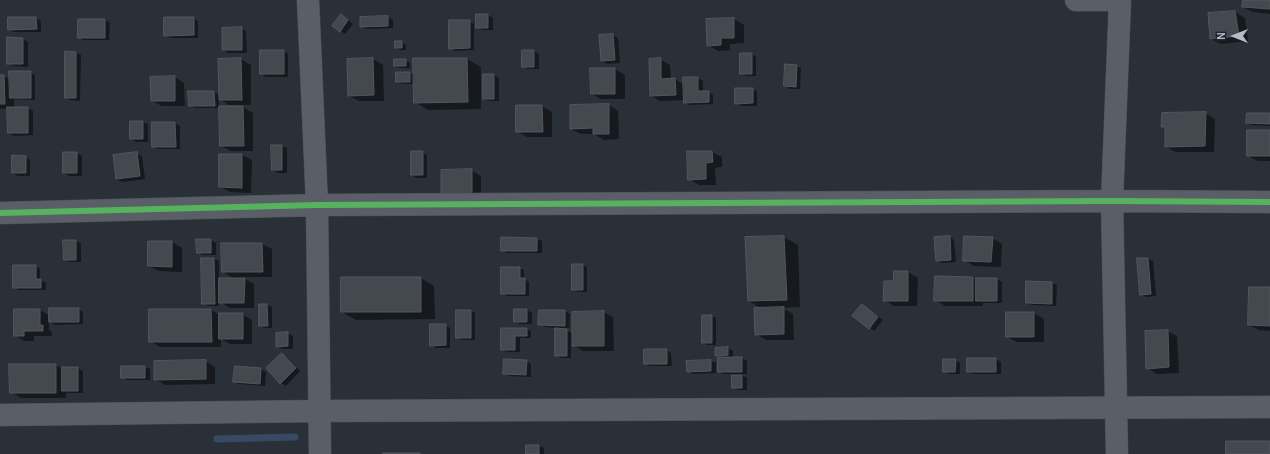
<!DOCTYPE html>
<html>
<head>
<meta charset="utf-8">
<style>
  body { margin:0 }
  #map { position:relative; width:1270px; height:454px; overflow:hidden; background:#2a3038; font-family:Karla,sans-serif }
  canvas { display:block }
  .north { position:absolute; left:1214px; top:16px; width:40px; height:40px; -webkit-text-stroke:3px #1d2633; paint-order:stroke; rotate:270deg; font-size:11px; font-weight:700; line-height:16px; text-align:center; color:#b4bcc9 }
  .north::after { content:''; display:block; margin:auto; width:14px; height:18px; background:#b4bcc9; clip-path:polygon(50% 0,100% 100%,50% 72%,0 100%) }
</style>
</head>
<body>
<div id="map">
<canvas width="1270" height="454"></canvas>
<div class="north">N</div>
</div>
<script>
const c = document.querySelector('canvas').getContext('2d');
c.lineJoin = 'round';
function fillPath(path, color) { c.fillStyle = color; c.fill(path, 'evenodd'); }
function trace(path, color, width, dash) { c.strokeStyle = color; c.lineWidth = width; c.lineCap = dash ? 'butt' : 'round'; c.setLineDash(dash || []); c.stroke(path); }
fillPath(new Path2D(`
  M1244,0H1270V14L1253,12L1243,7Z
  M1235,12L1245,18L1248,41L1221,44L1211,39L1209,14Z
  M477,15H488L493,18V30H482L477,27Z
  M388,17L393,20V28L366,29L361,26Z
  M9,18H36L41,21V32H14L9,30Z
  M193,18L198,21V38H170L165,35Z
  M346,18L353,24L345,34L340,31Z
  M734,19L744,25V43L730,44V50L718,51L708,45Z
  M105,20L110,23L109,40H83L79,37Z
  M469,21L474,24V50L455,51L450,48Z
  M241,28L246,31L247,53H228L223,50Z
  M613,35L618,38L620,63L607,64L602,61L600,36Z
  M23,39L28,42V67L13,66L8,63Z
  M402,42L406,45V50H400L396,48Z
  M283,51L288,54V77H266L261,74Z
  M523,51H534L539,54V69H528L523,66Z
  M66,52L76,53L81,55L80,101L70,100L66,98Z
  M752,54L756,57V76H746L741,73Z
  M241,59L251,65V105H229L219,99V107H243L253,113V151H231L221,146L220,108H194L190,105L214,92L220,95Z
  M373,59L383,65L384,101H359L349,96Z
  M467,59L481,67V109L428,110L415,102L414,84H402L397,81L410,73L414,75Z
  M660,59L670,65L671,79H675L684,85L698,78L703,81V92H709L713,95V104L689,105L685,102V100L660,101L651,96Z
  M405,60L410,63V68H400L395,66Z
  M797,66L801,68L800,89H790L785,86Z
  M591,69H615L625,75V99H601L592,94Z
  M30,72L35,75V100L14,99V108H28L33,111V135L14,136L9,133L8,109H0V76H4L10,80Z
  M494,75L499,78V101H489L484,99Z
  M175,77L184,83L185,106H162L152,101Z
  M752,89L757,91V106H741L736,103Z
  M609,105L618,111L619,139L604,140L594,134H581L571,129Z
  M517,106H542L552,112V137H527L517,131Z
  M1205,113L1215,119L1214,152H1176L1166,147V128L1162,126Z
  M1270,114V126L1252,125L1247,123Z
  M143,122L148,124V142H136L131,139Z
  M175,123L180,126V149H158L153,146Z
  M1270,131V161H1258L1248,156Z
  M282,146L287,148V173H278L273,170Z
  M422,152L427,155V178H416L412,175Z
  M712,152L722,157V167L715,168L716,185H699L689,179Z
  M77,153L82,156V176H69L64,173Z
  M137,154L142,156L145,179L122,182L117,179L114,156Z
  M242,155L252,160L251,193L230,192L220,187Z
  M25,157L30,160V176H18L13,173Z
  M471,170L481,176V205H452Z
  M784,237L798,245L800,307L783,308L793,314L794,340H766L756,334L762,309L749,301L746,238Z
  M950,237L954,240L956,262L942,263L937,260Z
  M992,238L1002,244L1001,267L974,266L964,260Z
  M537,239L542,241V253H507L502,250Z
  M211,240L216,243V255H202L198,252Z
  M76,241L81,243V262H70L65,260Z
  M172,242L182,248V272L159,271L149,266Z
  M262,244L272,249V277H242L254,284V308H230L219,301V306H208L203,303L214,259L219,261V279H235L223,272Z
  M1148,259L1153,261L1156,296L1146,297L1141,294Z
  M583,265L587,267V292H578L573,290Z
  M35,266L40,269V280L46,283V290H19L14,287Z
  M519,268L524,270V279L529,282V296H507L502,293Z
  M908,272L918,278L917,306H894L884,300L894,282Z
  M936,277L973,278L977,280V279H997L1002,282V303H983V306H945L935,300Z
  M421,278L434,286L435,319L356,320L342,312Z
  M1052,283L1057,285L1056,306L1032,305L1027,303Z
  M1270,288V331L1259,330L1249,325Z
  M267,305L272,307V328H265L260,326Z
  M862,305L883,320L874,331L870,328Z
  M78,309L83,312V324L55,325L49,321V330L52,332V336H34V341H24L15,335L40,310L50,316Z
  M150,310H211L220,315L242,314L252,320V344H230L221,339V347H160L150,341Z
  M527,310L532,313V324H519L515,321Z
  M471,311L475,313V340H461L457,337Z
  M565,311L570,314L569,328H563L573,334L603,312L613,317L614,351H583L571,344V358H561L556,355V328L544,327L539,324Z
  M1007,313H1034L1044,319V342H1017L1007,337Z
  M712,316L716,318V345H707L703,342Z
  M445,325L450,328V348H436L431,345Z
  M502,329H527L531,331V338H520V352H507L502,350Z
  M1167,331L1177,336L1179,373L1157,374L1147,368Z
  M288,333L293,336V349H282L277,346V334Z
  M728,348L733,351V358H742L747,361V374H740L747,378V390H738L733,387V374H724L719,372V357L716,355Z
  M667,350L671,353L672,366H650L645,363Z
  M282,354L287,357L300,371L286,386L281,383Z
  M968,359H996L1001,362V374H973L968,372Z
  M956,360L960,363V374H949L944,371Z
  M205,361L215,367V384L165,385L155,379Z
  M527,361L531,364V377L509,376L504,373Z
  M711,361L716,363V373L692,374L688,371Z
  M56,365L63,369L78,368L83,371V393H68L66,392V398H21L11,392Z
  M145,367L150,369V380H127L122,377Z
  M236,367L261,369L266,372L265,386L239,384L234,382Z
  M539,446L544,448V454H527Z`), '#0007');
trace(new Path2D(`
  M217,439L295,437`), '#384963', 7);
const building = new Path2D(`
  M1243,0H1270V9L1242,7Z
  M1235,11L1239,36L1210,39L1208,13Z
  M341,14L348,20L340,32L332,26Z
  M476,14H488V28H476Z
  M388,16V26L360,27V17Z
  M8,17H36L37,29L8,30Z
  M164,17H194V35L164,36Z
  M734,18V38H721V45L707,46L706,19Z
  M78,19H105V38H78Z
  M449,20H470V48L449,49Z
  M242,27V50H222V28Z
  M613,34L615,60L601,61L599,35Z
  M7,37L23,38V64H7Z
  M395,41H402V48H395Z
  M260,50H284V74H260Z
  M522,50H534V67H522Z
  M65,51L76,52V98H65Z
  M740,53H752V74H740Z
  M241,58L242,100H219L218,59Z
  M373,58L374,95L348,96L347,59Z
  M413,58H467L468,102L414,103Z
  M661,58V79L675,78L676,95L650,96L649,59Z
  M394,59H406V66H394Z
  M785,64L797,65L796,87L784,86Z
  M590,68H615V94H591Z
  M9,71H31V98H10Z
  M396,72H410V82H396Z
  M483,74H494V99H483Z
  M0,75H4L5,104H0Z
  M175,76V101H151L150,77Z
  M683,77H698V91H709V102L684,103Z
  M735,88H753V103L735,104Z
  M188,91H214L215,106H189Z
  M609,104V134H593V128L570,129V105Z
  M516,105H542L543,132H516Z
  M219,106H243L244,146H220Z
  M7,107H28V133H8Z
  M1206,112L1205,146L1165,147V127H1161L1162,113Z
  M1247,113H1270V124L1246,123Z
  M130,121H143V139H130Z
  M152,122H175L176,147H152Z
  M1247,130H1270V156H1247Z
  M271,145H282V170H272Z
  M411,151H423V175H411Z
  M687,151H712L713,162L706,163V179L688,180Z
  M63,152H77V173H63Z
  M137,152L140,176L116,179L113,155Z
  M219,154H242V188L219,187Z
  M12,155L26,156V173H12Z
  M472,169V200H441V170Z
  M784,236L787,300L748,301L745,237Z
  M950,236L951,260L936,261L934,237Z
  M964,236L993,237L991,262L963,261Z
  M501,237L537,238V251H501Z
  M196,239H211V253H197Z
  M63,240H76V260H64Z
  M148,241H172V267L148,266Z
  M221,243H262L263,272H222Z
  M201,258H214L215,304H202Z
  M1137,258H1148L1151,294L1140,295Z
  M572,264H583V290H572Z
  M13,265H36V279H41V288H13Z
  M501,267H520V278H525V294H501Z
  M894,271H908V301H883L884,281H893Z
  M935,276L973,277V301H934Z
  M341,277H421V312H341Z
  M219,278H245L244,303H219Z
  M976,278H997V301H976Z
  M1026,281L1052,282V304L1026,303Z
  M1249,287H1270V326L1248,325Z
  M259,304H267L268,326H259Z
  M862,304L878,317L869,329L852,316Z
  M784,307V334L755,335L754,308Z
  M49,308H79V322H49Z
  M14,309H40V325H43V331H24V336H14Z
  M149,309H211L212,342H149Z
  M514,309H527V322H514Z
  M456,310H471V338H456Z
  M539,310H565V326L538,325Z
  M604,311V346H572V312Z
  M1006,312H1034V337H1006Z
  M219,313H243V339H219Z
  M702,315H712V343H702Z
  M430,324H446V345L430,346Z
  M501,328H527V336H515V350H501Z
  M555,328L567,329V356H555Z
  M1168,330L1169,367L1146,369L1145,331Z
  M288,332V346L276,347V333Z
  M728,347V355L715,356V348Z
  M644,349H667V364H644Z
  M282,353L296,368L280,384L266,368Z
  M718,357H742V372H718Z
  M967,358H996V372H967Z
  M504,359L527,360L526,375L503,374Z
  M943,359H956L955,372H943Z
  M206,360V379L154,380V361Z
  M711,360V371L687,372L686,361Z
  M9,364H56V393H10Z
  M121,366H145V378H121Z
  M235,366L261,368L260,384L233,382Z
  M62,367H78V391H62Z
  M732,375H742V388H732Z
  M1226,441H1270V454H1226Z
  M526,445H539V454H526Z
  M383,453H420V454H383Z`);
fillPath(building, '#444950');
trace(building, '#52575f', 1);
const minor = new Path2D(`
  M308,0L317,205L320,454
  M1076,0H1120
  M0,213L317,205L1112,201L1270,202
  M0,415L319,411L1270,407
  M1117,454L1112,201L1120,0`);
trace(minor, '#484c53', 23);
trace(minor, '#5a5e66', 22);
trace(new Path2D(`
  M0,213L317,205L1112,201L1270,202`), '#56b35d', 6);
</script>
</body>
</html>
